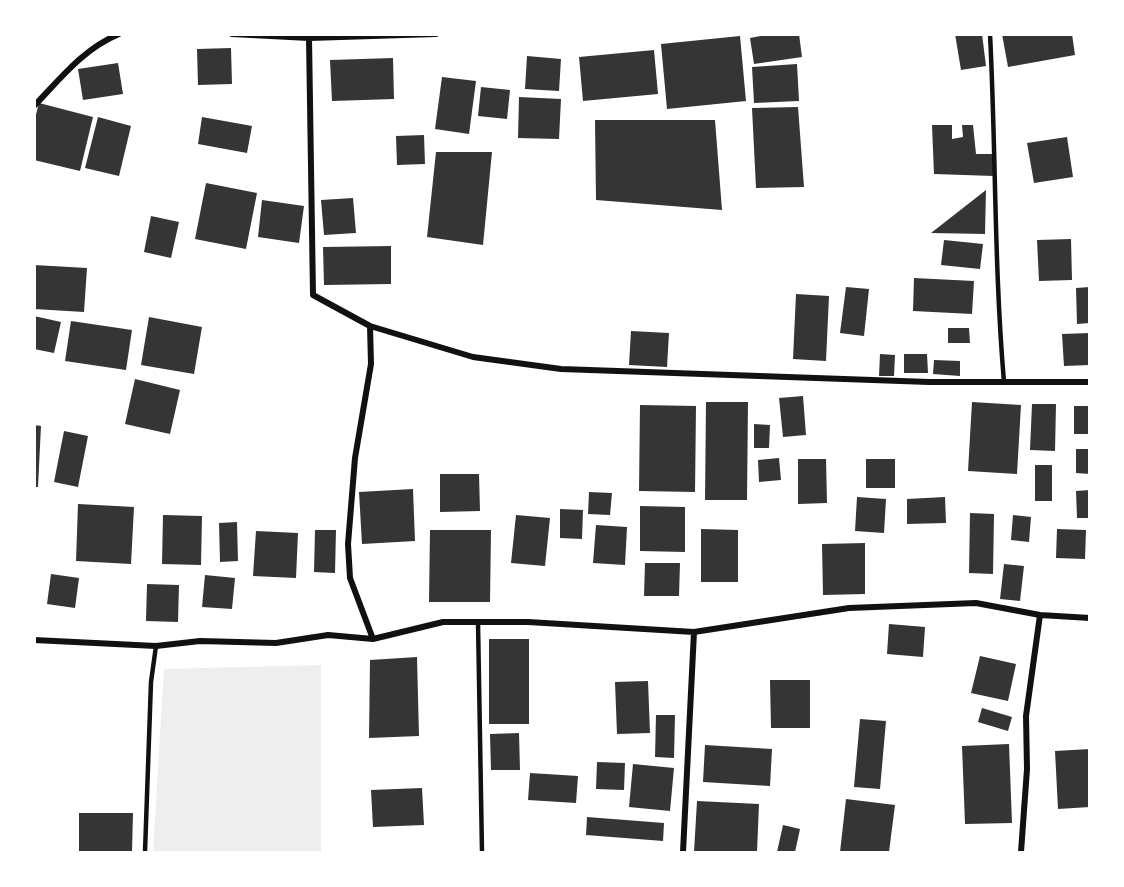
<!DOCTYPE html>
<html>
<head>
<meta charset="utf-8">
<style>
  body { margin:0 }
  #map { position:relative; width:1124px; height:887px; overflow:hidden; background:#fff; font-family:"Times New Roman",serif }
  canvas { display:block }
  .frame { position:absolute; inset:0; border:36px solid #fff; pointer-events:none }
</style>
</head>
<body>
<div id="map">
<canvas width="1124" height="887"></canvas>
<div class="frame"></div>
</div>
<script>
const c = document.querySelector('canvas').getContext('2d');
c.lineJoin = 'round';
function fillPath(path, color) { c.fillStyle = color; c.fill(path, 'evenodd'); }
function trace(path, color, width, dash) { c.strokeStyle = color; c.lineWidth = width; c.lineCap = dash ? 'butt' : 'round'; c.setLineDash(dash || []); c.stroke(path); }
fillPath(new Path2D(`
  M321,665V852H153L164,669Z`), '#eee');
fillPath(new Path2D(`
  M771,34H799L802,57L754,64L750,38Z
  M955,34H982L986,66L961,70Z
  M1002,34H1072L1075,55L1008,67Z
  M740,36L746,101L667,109L661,44Z
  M231,48L232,84L198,85L197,49Z
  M654,50L658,94L583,101L579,57Z
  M527,56L561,59L559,91L525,89Z
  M393,58L394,99L332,101L330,60Z
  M118,63L123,94L83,100L78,69Z
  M797,64L799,101L754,103L752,67Z
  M442,77L476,81L469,134L435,129Z
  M481,87L510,90L507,119L478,116Z
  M519,97L561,99L559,139L518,138Z
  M39,103L93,117L80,171L34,160V122Z
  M798,107L804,187L756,188L752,108Z
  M98,117L131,126L119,176L85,168Z
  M202,117L252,126L247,153L198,144Z
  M595,120H715L722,210L596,200Z
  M932,125H952V139L963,137L962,125H973L976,154H993L994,176L934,174Z
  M424,135L425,164L397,165L396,136Z
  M1067,137L1073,177L1034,183L1027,143Z
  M436,152H492L483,245L427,237Z
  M206,183L257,193L246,249L195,239Z
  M986,190L985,234L931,233Z
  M353,198L356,233L324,235L321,200Z
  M262,200L304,206L299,243L258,237Z
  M151,216L179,222L171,258L144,252Z
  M1071,239L1072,280L1039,281L1037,240Z
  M944,240L983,244L980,269L941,265Z
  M391,246V284L324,285L323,247Z
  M34,265L87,268L84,312L34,309Z
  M914,278L974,281L972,314L913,311Z
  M846,287L869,289L864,336L840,333Z
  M1090,287V323L1077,324L1076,288Z
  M796,294L829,296L826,361L793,359Z
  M34,316L61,322L54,353L34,349Z
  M149,317L202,327L194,374L141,365Z
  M71,321L132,330L126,370L65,361Z
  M948,328H969L970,343H948Z
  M631,331L669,333L667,367L629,365Z
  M1090,333V365L1064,366L1062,334Z
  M880,354L895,355L894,376H879Z
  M904,354H927L928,373H904Z
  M934,360L960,361V376L933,374Z
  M135,379L180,390L170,434L125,424Z
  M803,396L806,435L783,437L779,398Z
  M706,402H748L747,500H705Z
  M972,402L1021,405L1017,474L968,471Z
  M1032,404H1056L1055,451L1030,450Z
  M640,405L696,406L695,492L639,491Z
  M1074,406H1090V434H1074Z
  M754,424L770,425L769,448H754Z
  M34,425L41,426L38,487H34Z
  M64,431L88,436L78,487L54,482Z
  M1076,449H1090V474L1076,473Z
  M779,458L781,480L759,482L758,460Z
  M798,459H826L827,503L798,504Z
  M866,459H895V488H866Z
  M1035,465H1052V501H1035Z
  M440,474H479L480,511L440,512Z
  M413,489L415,541L362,544L359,492Z
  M1090,490V518H1077L1076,491Z
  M589,492L612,493L610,515L588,514Z
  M857,497L886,499L884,533L855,531Z
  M945,497L946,523L907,524V499Z
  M78,504L134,507L131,564L76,561Z
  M640,506L685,507V552L640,551Z
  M560,509L583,510L582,539L560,538Z
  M970,513L994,514L993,574L969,573Z
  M163,515L202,516L201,565L162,564Z
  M516,515L550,518L545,566L511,563Z
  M1013,515L1031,517L1029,542L1011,540Z
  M237,522L238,561L220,562L219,523Z
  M596,525L627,527L625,565L593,563Z
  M701,529L738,530V582H701Z
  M1057,529L1086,530L1085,559L1056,558Z
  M315,530H336L335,573L314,572Z
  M430,530H491L490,602H429Z
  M256,531L298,533L296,578L253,576Z
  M865,543V594L823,595L822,544Z
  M645,563H680L679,596H644Z
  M1004,564L1024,566L1020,601L1000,599Z
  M51,574L79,578L75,608L47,604Z
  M205,575L235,578L232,609L202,607Z
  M147,584L179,585L178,622L146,621Z
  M889,624L925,627L923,657L887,654Z
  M489,639H529V724H489Z
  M980,656L1016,664L1008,701L971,693Z
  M417,657L419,736L369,738L370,660Z
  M770,680H810V728H771Z
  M648,681L650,733L617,734L615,682Z
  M982,708L1012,717L1008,731L978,722Z
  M656,715H675L674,758L655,757Z
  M860,719L886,721L880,789L854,787Z
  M519,733L520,770H491L490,734Z
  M1009,744L1012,823L965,824L962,746Z
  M705,745L772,749L770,786L703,782Z
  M1090,749V807L1058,809L1055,751Z
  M597,762L625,763L624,790L596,789Z
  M633,764L674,768L670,811L629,807Z
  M530,773L578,776L576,803L528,800Z
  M422,788L424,825L373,827L371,790Z
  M846,799L895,805L889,852H840Z
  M697,801L759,804L757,852H694Z
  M79,813H133L132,852H79Z
  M587,817L664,823L663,841L586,835Z
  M783,825L800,829L795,852H777Z`), '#353535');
trace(new Path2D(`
  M990,34C996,150 994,266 1004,382
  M478,622L482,852
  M145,852L151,682L156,646`), '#111', 4.5);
trace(new Path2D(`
  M232,34L309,38L436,34
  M309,38L313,295L370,326L371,364L355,458L348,544L350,578L373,639
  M34,106C61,78 83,49 119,34
  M370,326L473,357L561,369L929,382H1090
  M34,640L156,646L200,641L276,643L328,635L373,639L443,622H528L694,632L849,608L976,603L1040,615L1090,618
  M683,852L694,632
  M1021,852L1027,769L1026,716L1040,615`), '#111', 6);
</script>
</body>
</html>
